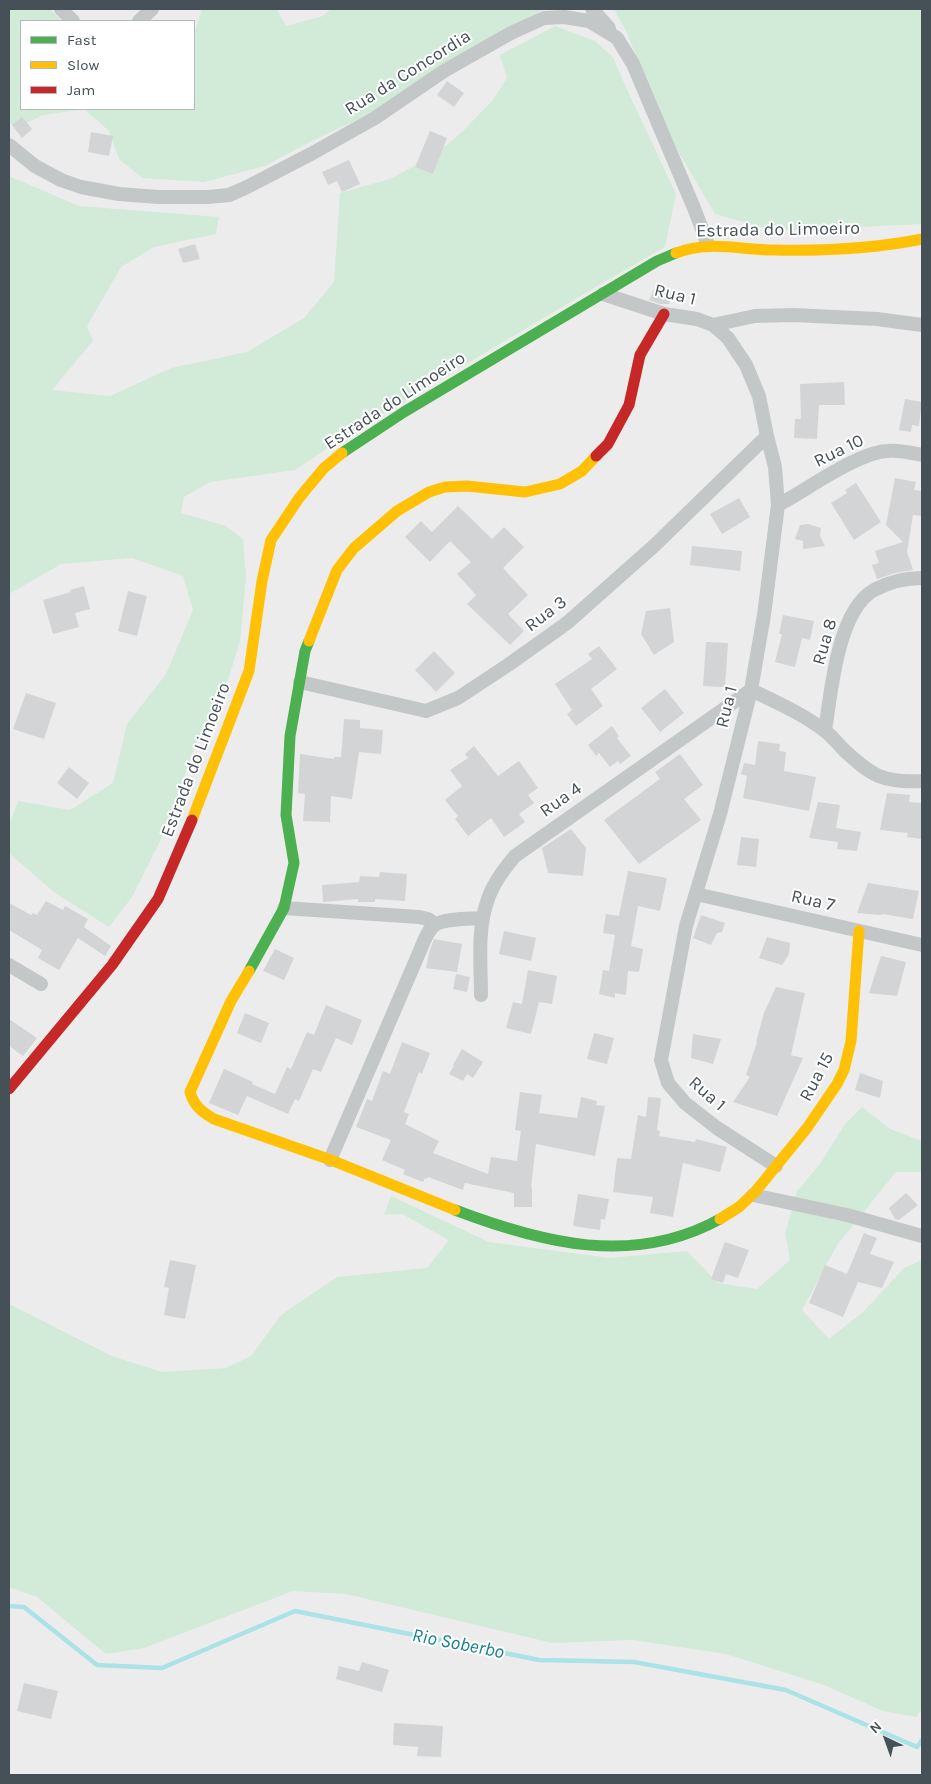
<!DOCTYPE html>
<html>
<head>
<meta charset="utf-8">
<style>
  body { margin:0 }
  #map { position:relative; width:931px; height:1784px; overflow:hidden; background:#edecec; font-family:Karla,sans-serif }
  canvas { display:block }
  .frame { position:absolute; inset:0; border:10px solid #465157; pointer-events:none }
  .legend { position:absolute; left:20px; top:20px; width:175px; height:90px; box-sizing:border-box; background:#fff; border:1px solid #b5b9bc; margin:0; padding:6px 9px; list-style:none; font-size:15px; color:#465157 }
  .legend li { display:flex; align-items:center; gap:10px; height:25px }
  .legend b { width:25px; border:1px solid #b5b9bc }
  .north { position:absolute; left:861px; top:1714px; width:50px; height:50px; -webkit-text-stroke:4px #fff; paint-order:stroke; rotate:318deg; font-size:14px; font-weight:700; line-height:20px; text-align:center; color:#465157 }
  .north::after { content:''; display:block; margin:auto; width:18px; height:22px; background:#465157; clip-path:polygon(50% 0,100% 100%,50% 72%,0 100%) }
</style>
</head>
<body>
<div id="map">
<canvas width="931" height="1784"></canvas>
<div class="frame"></div>
<ul class="legend">
<li><b style="height:6px;background:#4caf50"></b>Fast</li>
<li><b style="height:6px;background:#ffc107"></b>Slow</li>
<li><b style="height:6px;background:#c62828"></b>Jam</li>
</ul>
<div class="north">N</div>
</div>
<script>
const c = document.querySelector('canvas').getContext('2d');
c.lineJoin = 'round';
function fillPath(path, color) { c.fillStyle = color; c.fill(path, 'evenodd'); }
function trace(path, color, width, dash) { c.strokeStyle = color; c.lineWidth = width; c.lineCap = dash ? 'butt' : 'round'; c.setLineDash(dash || []); c.stroke(path); }
function write(font, color, halo, rows, align = 'center') {
  c.font = font + ' Karla,sans-serif'; c.lineWidth = 4; c.setLineDash([]); c.textBaseline = 'middle'; c.strokeStyle = halo; c.fillStyle = color; for (const [text, x, y, turn = 0] of rows) {
    c.save(); c.translate(x, y); c.rotate((+turn || 0) * Math.PI / 180); c.textAlign = isNaN(turn) ? turn : align; if (halo) c.strokeText(text, 0, 0); c.fillText(text, 0, 0); c.restore();
  }
}
fillPath(new Path2D(`
  M9,9H50L62,21H21V109H194V34L202,9H277L286,26L323,16L331,9H544L514,29L369,114L314,140L265,166L204,182L142,178L119,159L109,131L84,109L44,115L19,126L9,123Z
  M614,9H922V224L776,231L715,214L665,129L627,33Z
  M555,26L595,41L613,57L624,83L676,194L665,247L599,285L347,435L295,470L210,482L184,497L181,513L226,526L243,539L246,577L240,641L224,693L196,743L164,833L132,897L109,927L55,893L11,855C2,840 12,816 18,801L70,810L113,783L127,724L166,674L193,610L183,576L132,558L61,564L9,594V176L79,206L219,217L216,234L154,247L121,267L87,326L93,341L52,390L110,396L171,368L247,352L304,318L334,282L340,193L390,179L435,155L463,131L492,101L507,78L500,55Z
  M862,1107L890,1129L922,1141V1172H896L837,1245L802,1310L829,1339L864,1311L904,1268L922,1260V1709L916,1717L883,1711L824,1685L726,1654L633,1640L552,1643L346,1594L293,1591L144,1648L106,1654L37,1597L9,1587V1304L112,1356L162,1372L226,1368L251,1356L281,1315L337,1277L427,1268L449,1240L402,1214L384,1215L391,1196L489,1242L610,1258L687,1251L718,1283L757,1289L790,1260L785,1233L797,1191L820,1164L845,1124Z`), '#d2ead8');
trace(new Path2D(`
  M9,1606L24,1607L97,1665L162,1668L295,1611L539,1660L634,1662L786,1690L917,1747L922,1740`), '#aae2e5', 4.5);
fillPath(new Path2D(`
  M447,81L464,93L454,107L437,95Z
  M22,117L32,129L22,138L12,125Z
  M430,131L447,138L433,174L415,167Z
  M91,132L113,136L109,156L88,152Z
  M349,160L360,184L342,192L337,181L328,185L322,172Z
  M195,244L200,259L183,263L178,249Z
  M656,285L674,292L669,304H660L649,300Z
  M844,382L845,405H819L817,439L794,438L795,419H801L800,384Z
  M905,399L922,402L919,426L912,425L911,432L899,430Z
  M895,478L916,482L914,490L922,491V516L913,515L907,552L913,570L895,573L877,579L872,565L879,563L875,551L903,542L886,525Z
  M856,483L881,522L854,540L831,503L847,493L845,490Z
  M739,498L750,517L722,534L710,514Z
  M458,506L492,539L504,527L524,547L503,568L528,595L508,614L524,631L510,645L467,604L476,595L457,574L471,562L450,541L430,562L405,537L421,521L432,532Z
  M808,524L821,528L820,536L825,546L803,549V541L795,539L800,525Z
  M692,546L742,551L740,571L690,565Z
  M84,586L90,609L75,613L79,627L53,634L43,600L71,592L70,590Z
  M128,591L147,596L137,636L118,631Z
  M670,608L674,642L654,655L641,634L646,611Z
  M783,615L814,621L810,640L802,638L795,667L775,662L782,634H779Z
  M706,642L728,643L725,687L703,686Z
  M599,646L617,669L591,689L603,706L576,726L567,714L572,710L555,684L592,659L588,654Z
  M434,651L455,673L436,692L415,670Z
  M665,689L684,713L660,732L641,708Z
  M26,693L56,703L44,739L13,729Z
  M344,719L360,720V728L383,730L381,754L359,752L352,799L331,796L330,822L303,821L305,794L298,793L300,754L334,759V757H341Z
  M612,726L619,736L617,738L631,756L620,764L618,761L610,767L599,753L596,756L588,745Z
  M758,741L780,744L779,751L786,752L784,771L816,777L809,811L743,798L747,776L741,774L744,763L755,765Z
  M474,746L498,776L519,761L538,788L528,795L534,803L519,814L525,822L504,837L491,818L468,836L455,819L458,816L445,800L462,786L450,770L468,758L465,754Z
  M680,754L703,785L684,799L701,820L639,864L604,820L660,779L655,772Z
  M69,767L89,783L77,799L57,783Z
  M887,793L910,795L909,802L922,803V839L907,837L908,833L880,830Z
  M818,802L840,805L836,828L861,832L857,851L837,849L838,842L809,838Z
  M571,829L586,848L583,876L548,873L542,848Z
  M741,837L759,839L756,867L737,865Z
  M628,871L667,878L660,911L638,906L631,946L643,949L639,972L628,971L626,995L615,993V998L599,994L603,970L609,971L615,935L603,933L606,914L619,916Z
  M380,872L407,874L405,901L375,899V902H358V899L323,902L322,885L359,882L360,876L379,877Z
  M868,883L919,891L913,919L882,914L881,915L857,913Z
  M46,901L63,910L65,906L88,919L84,927L111,946L105,956L78,938L59,970L38,958L42,950L9,930V903L31,915L33,913L37,915Z
  M701,915L725,923L722,932L717,933L711,945L693,938Z
  M504,931L536,938L531,961L499,954Z
  M767,937L790,943L789,954L782,965L759,958Z
  M434,939L462,944L457,972L426,968L429,953Z
  M275,949L294,958L284,980L263,971Z
  M881,956L906,962L897,996L869,993Z
  M528,970L557,976L552,1004L539,1002L531,1034L506,1028L513,1002L522,1004Z
  M456,974L470,977L467,992L453,989Z
  M776,987L805,993L791,1055L803,1058L777,1116L733,1102L750,1077L746,1075L757,1042H756L764,1013Z
  M326,1005L362,1020L352,1045L336,1038L321,1072L313,1069L299,1101L295,1099L288,1114L247,1096L238,1115L209,1103L224,1069L253,1082L252,1084L275,1094L287,1067L291,1069L307,1032L314,1035Z
  M245,1013L269,1023L261,1043L237,1033Z
  M9,1019L37,1038L23,1056L9,1046Z
  M594,1033L614,1038L607,1064L587,1059Z
  M693,1034L721,1039L713,1064L691,1058Z
  M402,1042L430,1053L422,1074L419,1072L404,1112L409,1114L405,1124L439,1141L433,1153L488,1174L491,1157L517,1161L521,1131L515,1130L520,1092L542,1095L539,1113L577,1118L581,1097L597,1101L596,1105L605,1106L595,1156L536,1144L531,1187H532V1207H514V1193L465,1183L463,1190L428,1177L427,1179L425,1178L423,1182L403,1174L405,1170L382,1160L391,1140L356,1127L367,1099L372,1101L383,1071L390,1074Z
  M462,1049L483,1062L473,1078L467,1074L463,1081L449,1074L454,1066L453,1065Z
  M860,1073L883,1081L880,1098L855,1090Z
  M648,1097L661,1098L657,1130L660,1131L659,1136L695,1142L696,1139L727,1147L720,1172L683,1163L673,1217L650,1213L653,1197L613,1192L617,1158L631,1159L638,1115L646,1117Z
  M906,1193L918,1205L899,1220L895,1219L889,1208Z
  M578,1194L609,1199L605,1220L601,1219L600,1230L573,1226Z
  M864,1233L877,1238L870,1254L894,1262L882,1288L858,1282L843,1317L809,1303L825,1265L847,1274Z
  M725,1242L749,1250L738,1278L726,1274L723,1283L711,1279Z
  M170,1260L196,1265L185,1319L164,1315L169,1288L164,1287Z
  M362,1662L389,1670L382,1692L336,1679L339,1666L359,1671Z
  M24,1683L58,1691L51,1719L17,1711Z
  M394,1723L443,1726L441,1757L417,1756L418,1747L393,1745Z`), '#d3d4d5');
trace(new Path2D(`
  M61,9L73,21
  M592,9L609,28
  M139,21L152,9
  M9,145L35,166L61,180L81,187L119,194L158,197H208L229,195L247,187L311,154L375,118L444,71L511,33L544,18L564,17L589,21L617,38L633,64L694,208L708,245
  M603,294L664,314L697,319L713,325L728,338L746,365L759,396L767,436L775,467L778,505L764,615L751,690L720,814L686,926L661,1060L668,1083L685,1103L717,1128L776,1166
  M713,325L755,316L793,315L877,319L922,325
  M778,505C805,491 860,451 888,451C899,450 912,453 922,455
  M300,682L426,711L458,698L508,665L567,623L655,545L767,436
  M825,731C831,693 837,611 874,590C889,582 906,578 922,578
  M696,894L922,945
  M284,908L419,917L428,919L435,924
  M9,965L41,984
  M481,995C481,966 477,931 487,902C492,885 503,870 515,856L751,690C776,702 803,714 825,731C832,736 838,744 844,750C872,776 883,783 922,781
  M330,1160L419,953C423,944 427,930 435,925C444,918 471,919 483,918
  M753,1195L847,1215L922,1236`), '#c4c7c8', 14);
trace(new Path2D(`
  M342,453L404,412L657,261L676,253
  M249,971L284,908L294,863L286,815L290,736L305,651L309,641
  M455,1210C542,1243 633,1267 720,1219`), '#4caf50', 11);
trace(new Path2D(`
  M676,253C709,240 741,250 774,250C824,251 873,249 922,239
  M309,641L337,570L354,548L397,511L429,492L445,487L467,486L525,492L560,484L582,471L596,456
  M192,820L249,671L262,581L271,540L299,498L324,468L342,453
  M249,971L231,1001L190,1092C194,1106 202,1112 214,1119L331,1160L455,1210
  M720,1219L739,1207L755,1192L807,1128L837,1084L844,1070L851,1041L859,931`), '#ffc107', 11);
trace(new Path2D(`
  M596,456L608,444L629,405L640,355L664,314
  M9,1089L112,965L158,899L192,820`), '#c62828', 11);
write('18px', '#465157', '#fff', [
  ["Rua da Concordia",408,73,-32],
  ["Estrada do Limoeiro",778,230,-1],
  ["Rua 1",675,295,14],
  ["Estrada do Limoeiro",395,401,-33],
  ["Rua 10",839,451,-26],
  ["Rua 3",546,614,-37],
  ["Rua 8",825,642,-74],
  ["Rua 1",727,707,-76],
  ["Estrada do Limoeiro",196,760,-69],
  ["Rua 4",561,800,-35],
  ["Rua 7",813,901,13],
  ["Rua 15",817,1077,-62],
  ["Rua 1",707,1094,41]
]);
write('italic 19px', '#188389', '#fff', [
  ["Rio Soberbo",458,1644,11]
]);
</script>
</body>
</html>
